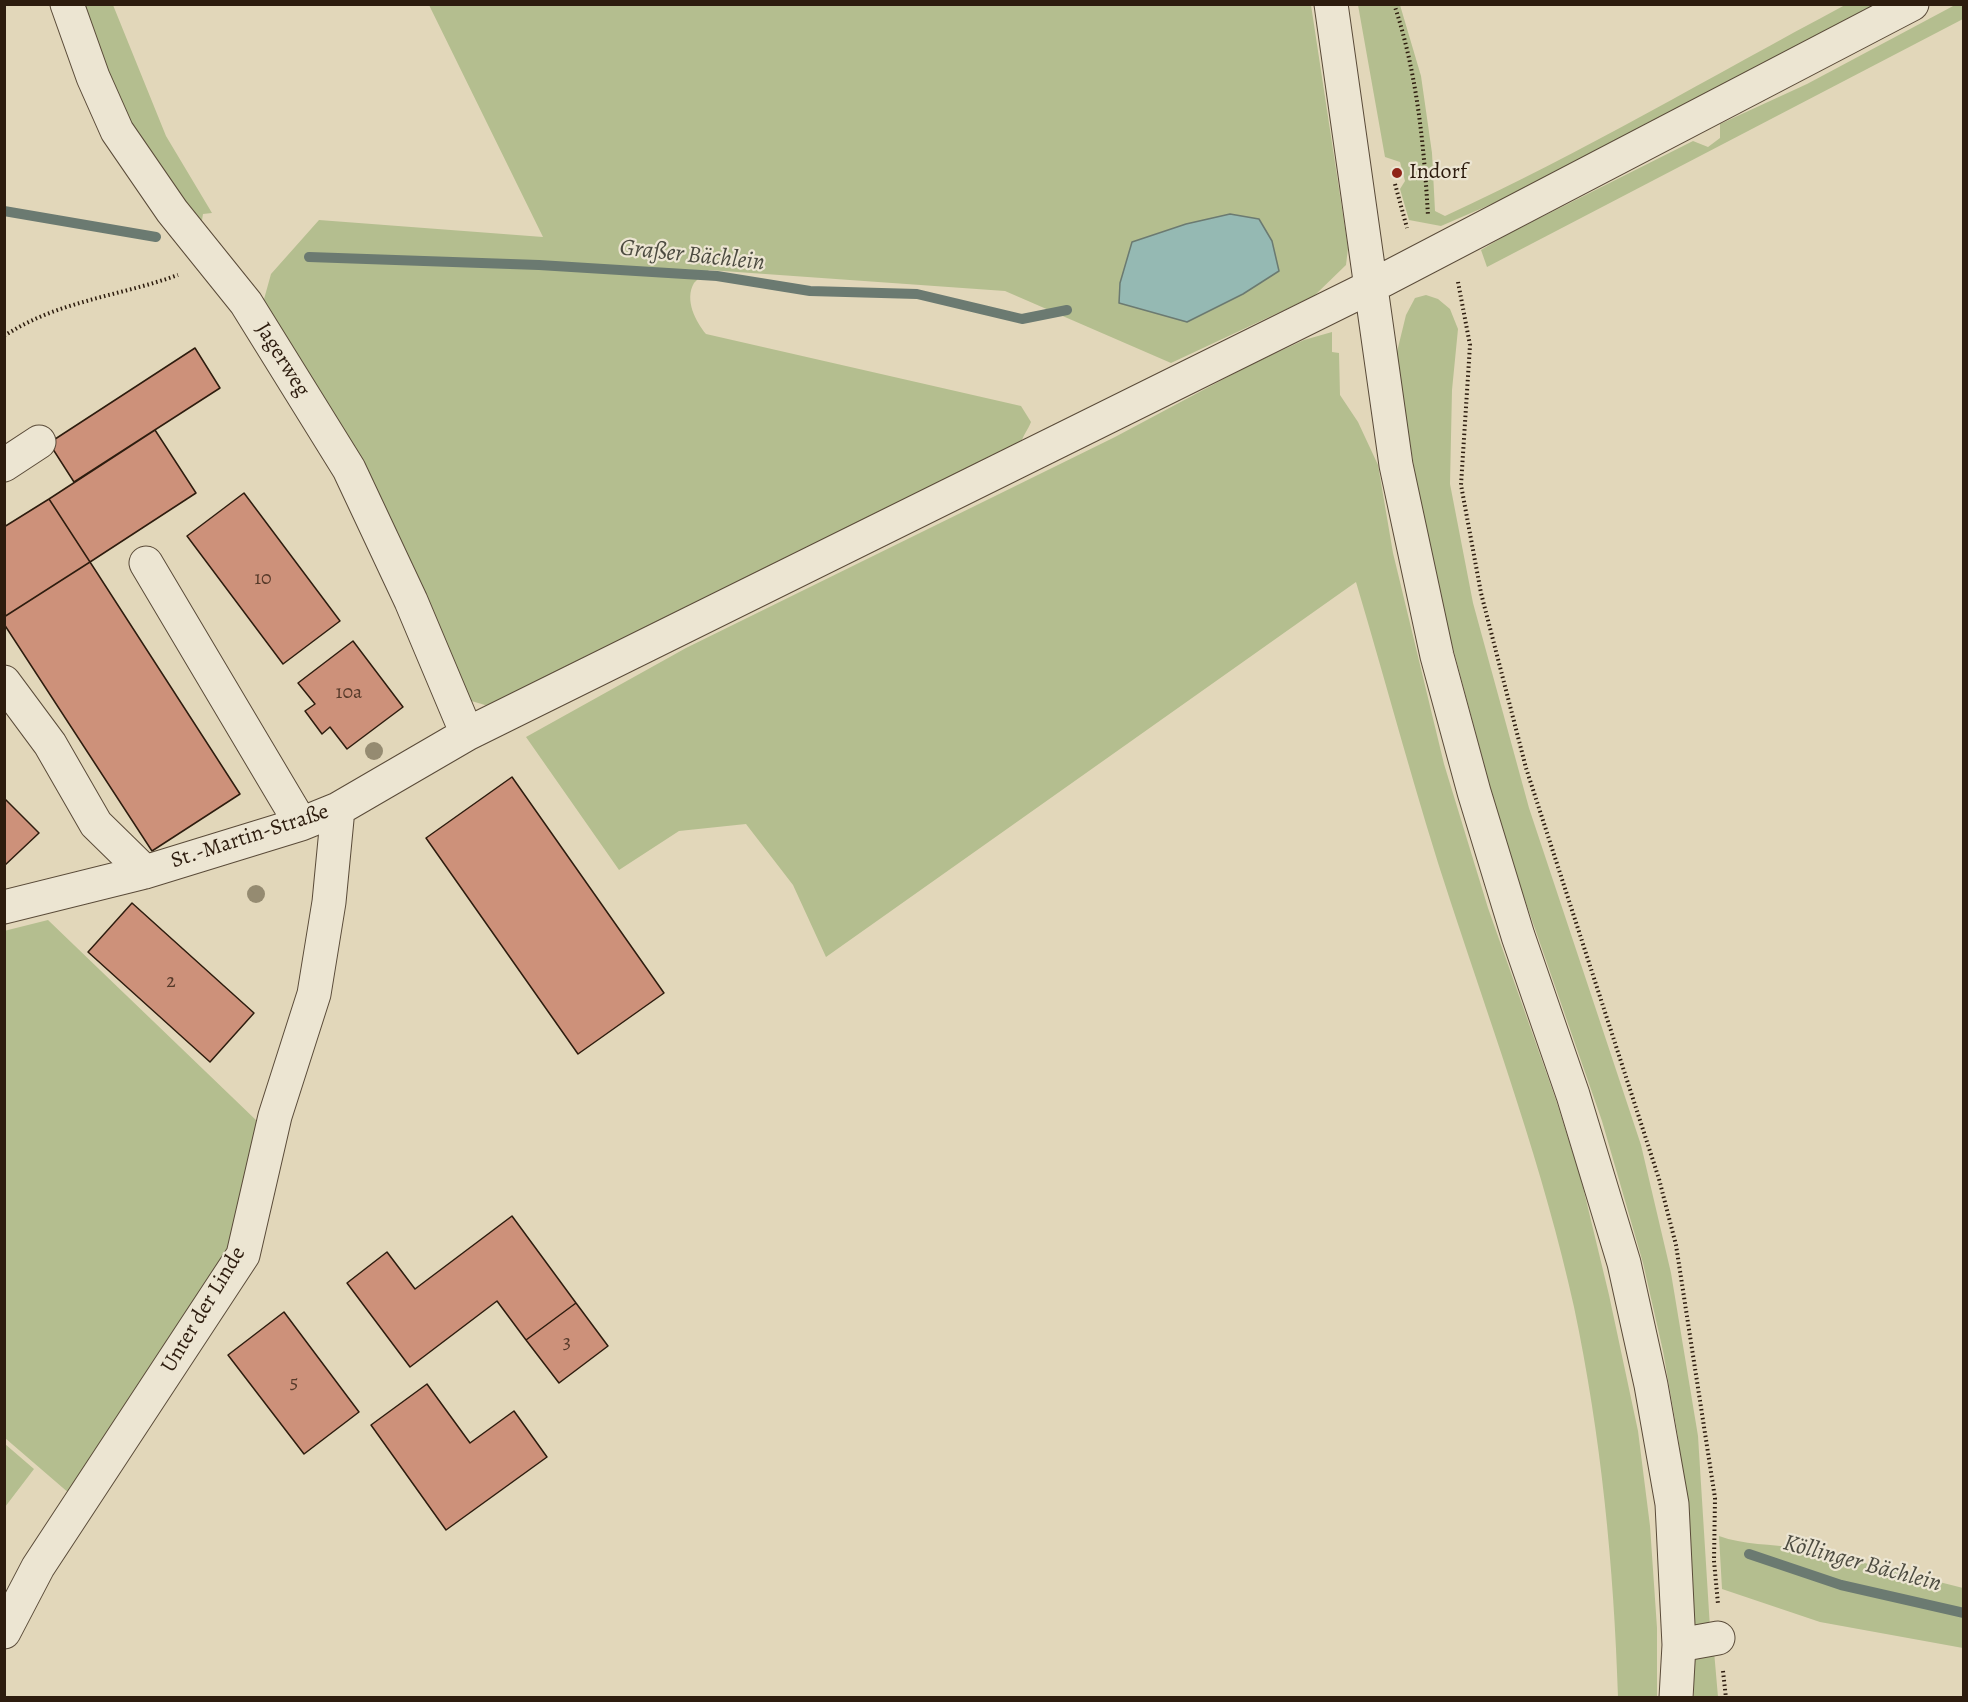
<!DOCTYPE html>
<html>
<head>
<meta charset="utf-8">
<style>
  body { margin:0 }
  #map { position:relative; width:1968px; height:1702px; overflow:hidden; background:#e2d7ba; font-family:Alegreya,serif }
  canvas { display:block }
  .frame { position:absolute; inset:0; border:6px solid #2d1c0e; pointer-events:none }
</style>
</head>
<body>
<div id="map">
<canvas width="1968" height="1702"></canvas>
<div class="frame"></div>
</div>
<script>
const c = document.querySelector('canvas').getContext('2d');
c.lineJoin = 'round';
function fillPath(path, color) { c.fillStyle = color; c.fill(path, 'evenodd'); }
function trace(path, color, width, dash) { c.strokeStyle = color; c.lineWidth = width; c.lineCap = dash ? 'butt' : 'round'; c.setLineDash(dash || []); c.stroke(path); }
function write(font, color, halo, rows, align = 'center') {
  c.font = font + ' Alegreya,serif'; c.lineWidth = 4.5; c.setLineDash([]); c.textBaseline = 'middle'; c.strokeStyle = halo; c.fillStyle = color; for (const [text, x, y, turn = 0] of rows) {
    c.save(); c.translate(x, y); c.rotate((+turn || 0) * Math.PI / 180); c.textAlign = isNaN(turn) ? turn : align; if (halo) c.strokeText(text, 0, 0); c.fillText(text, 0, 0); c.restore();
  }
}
fillPath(new Path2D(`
  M77,5H113L166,136L212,213L203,214L200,233L154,172Z
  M429,5H1311L1348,248L1346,265L1314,296L1171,363L1005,291L709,270C705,274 698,278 694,283C684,300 696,322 706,334L1021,406L1031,422C1028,430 1023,435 1021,443L496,704L485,705L468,700L261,310L271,274L319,220L543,237ZM1230,214L1259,219L1279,271L1243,294L1187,322L1186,224Z
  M1358,5H1400L1421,76L1432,153L1435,211L1445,216C1582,153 1712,76 1845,5H1877L1501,200L1441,226L1409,220L1400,189L1405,181L1400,162L1385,157Z
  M1955,5H1963V19L1487,267L1481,250L1508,234L1693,141L1708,147L1720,138V124L1807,84Z
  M1426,295L1438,299L1450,309L1458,329L1452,390L1450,484L1473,603L1529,808L1641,1145L1671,1273L1698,1436L1710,1628H1695L1693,1622L1689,1516L1678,1437L1663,1351L1643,1263L1602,1121L1518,880L1492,794L1446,622L1417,486L1396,356L1406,315L1415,298Z
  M1332,332V352L1339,353L1340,395L1358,422L1378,465L1393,553L1444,764L1488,908L1556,1100L1581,1179L1609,1295L1638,1431L1650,1526L1657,1628V1697H1618C1614,1567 1601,1435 1574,1307C1544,1170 1495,1037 1451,903C1416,797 1388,689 1356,582L826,957L793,885L746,824L679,831L619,870L526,737L686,648L1115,437L1250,365L1304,340Z
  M48,920L258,1122L230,1251L70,1494L5,1438L4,931Z
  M5,1444L34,1469L5,1507Z
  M1719,1536C1743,1545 1772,1544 1797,1548C1853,1559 1908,1574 1963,1588V1648L1820,1622L1722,1589Z
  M1714,1651L1718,1697L1694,1698V1657Z`), '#b4be8f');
const water = new Path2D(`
  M1230,214L1259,219L1272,241L1279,271L1243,294L1187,322L1119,303L1120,283L1132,242L1186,224Z`);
fillPath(water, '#95b9b3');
trace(water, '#6b7a71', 1.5);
trace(new Path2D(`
  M4,211L156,237
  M309,257L539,265L717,276L810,291L917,294L1022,319L1067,310
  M1749,1554L1841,1585L1964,1613`), '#6b7a71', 10);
const building = new Path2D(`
  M195,348L220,388L74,482L49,443Z
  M155,430L196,493L90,562L49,499Z
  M244,493L340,621L283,664L187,536Z
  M49,499L90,562L4,617V527Z
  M90,562L240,794L152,851L4,624V617Z
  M353,641L403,707L347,749L330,727L322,734L305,711L315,704L298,683Z
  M512,777L664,993L578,1054L426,838Z
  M4,798L39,833L4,866Z
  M132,903L254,1013L210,1062L88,952Z
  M512,1216L576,1303L526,1340L497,1301L410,1367L347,1283L387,1252L415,1289Z
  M576,1303L608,1346L559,1383L526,1340Z
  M284,1312L359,1412L304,1454L228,1355Z
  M427,1384L470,1443L514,1411L547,1457L446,1530L371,1425Z`);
fillPath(building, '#cd917a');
trace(building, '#2d1c0e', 1.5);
const minor = new Path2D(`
  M67,4L93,77L117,131L172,211L246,303L349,469L411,601L467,734
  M1331,4L1396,465L1437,656L1474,792L1518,936L1573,1095L1624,1263L1651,1385L1672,1504L1679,1645L1676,1698
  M4,465L39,442
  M146,563L301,824
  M4,682L50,744L96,824L145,872
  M4,907L145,872L301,824L338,809L467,734L1370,287L1912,4
  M4,1632L38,1567L243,1255L275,1116L314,994L329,902L338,809
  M1679,1645L1718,1638`);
trace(minor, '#5a4b39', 35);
trace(new Path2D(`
  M1394,4C1417,72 1424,145 1428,216
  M1395,184L1407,228
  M1458,282L1470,345L1461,485L1481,593L1526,768L1659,1179L1676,1245L1715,1498L1714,1561L1718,1604
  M4,336C57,301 120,296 178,275
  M1723,1671L1726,1698`), '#2d1c0e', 4, [1.5, 3]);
trace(minor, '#ece5d2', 33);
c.fillStyle = '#958b71';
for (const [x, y] of [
  [374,751],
  [256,894]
]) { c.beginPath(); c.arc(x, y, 9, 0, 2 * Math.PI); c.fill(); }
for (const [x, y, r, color] of [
  [1397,173,6,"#8f2418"]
]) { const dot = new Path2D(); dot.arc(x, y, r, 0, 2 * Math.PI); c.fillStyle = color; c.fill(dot); trace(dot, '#ece5d2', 2); }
write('20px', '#553929', null, [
  ["10",263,579],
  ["10a",349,693],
  ["2",171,982],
  ["3",567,1343],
  ["5",294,1383]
]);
write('22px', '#2d1c0e', '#ece5d2', [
  ["Indorf",1409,173]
], 'left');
write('22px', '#2d1c0e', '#ece5d2', [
  ["Jagerweg",282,360,58],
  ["St.-Martin-Straße",250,837,-18],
  ["Unter der Linde",204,1310,-59]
]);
write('italic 24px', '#4c4b40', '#ece5d2', [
  ["Graßer Bächlein",692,256,6],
  ["Köllinger Bächlein",1862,1564,15]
]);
</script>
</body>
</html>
